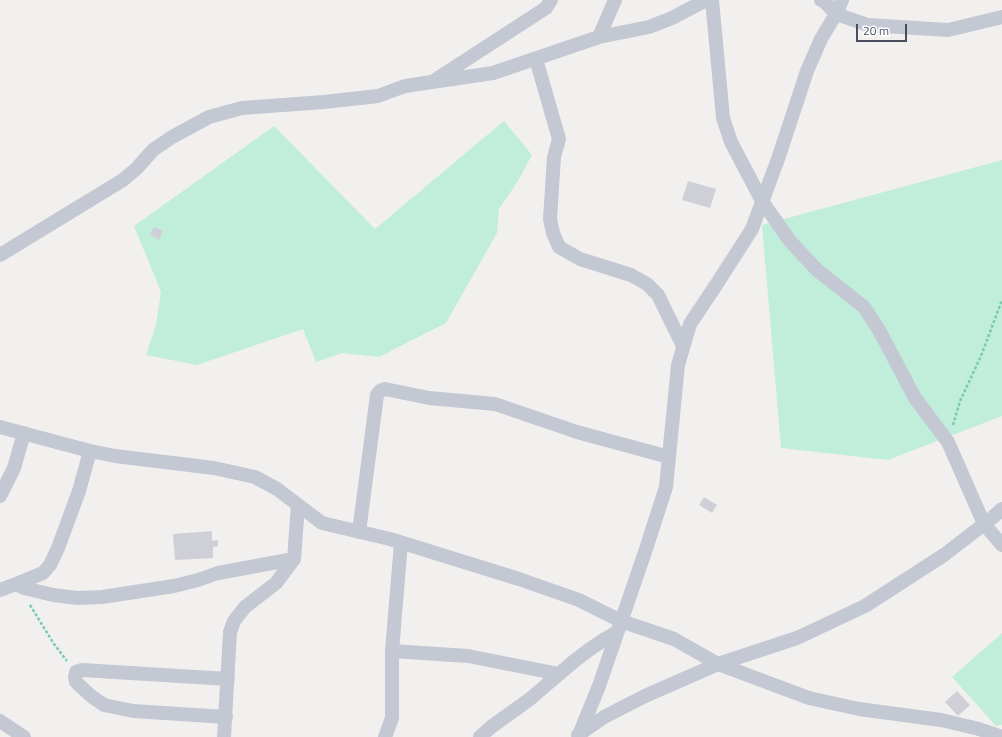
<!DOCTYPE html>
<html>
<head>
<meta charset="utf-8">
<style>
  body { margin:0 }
  #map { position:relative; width:1002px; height:737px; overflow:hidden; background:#f2f0ef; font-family:"Titillium Web",sans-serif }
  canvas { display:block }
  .scale { position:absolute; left:856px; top:24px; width:51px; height:18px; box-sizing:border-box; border:2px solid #484e5c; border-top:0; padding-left:5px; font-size:12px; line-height:14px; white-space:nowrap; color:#484e5c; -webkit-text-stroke:3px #fff; paint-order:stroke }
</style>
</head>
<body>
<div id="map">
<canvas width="1002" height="737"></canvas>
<div class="scale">20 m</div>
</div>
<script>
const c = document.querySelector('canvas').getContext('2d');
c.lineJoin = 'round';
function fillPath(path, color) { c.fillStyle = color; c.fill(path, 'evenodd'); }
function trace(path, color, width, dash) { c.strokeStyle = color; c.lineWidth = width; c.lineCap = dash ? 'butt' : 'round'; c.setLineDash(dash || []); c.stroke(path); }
fillPath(new Path2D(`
  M504,121L532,155L518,181L499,209L497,233L446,323L379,357L342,353L316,362L303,329L197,365L146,355L156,325L161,292L134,226L274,126L375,229Z
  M1002,160V416L888,460L781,448L762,225Z
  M1002,633V725L996,726L952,677Z`), '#c1eddb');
fillPath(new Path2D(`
  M688,181L716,189L710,208L682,200Z
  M154,227L163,231L159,240L150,235Z
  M704,497L717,505L712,513L699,505Z
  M212,531V541L218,540V546L213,547V558L175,560L173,534Z
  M957,691L970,705L958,716L945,702Z`), '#cfd0d7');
trace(new Path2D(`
  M953,425L960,401L981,356L1002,300
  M30,605L54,644L67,661`), '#7ac9b4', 2.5, [3, 2]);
trace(new Path2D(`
  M712,0L723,118L731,142L762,201L790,241L817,270L864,307L879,330L915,398L948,442L984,524L1002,545
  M821,0L824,1L836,14L868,25L948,30L1002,17
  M599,37L615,0
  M536,59L559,139L554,157L550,219L553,233L559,247L580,259L631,275L647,284L658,295L683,346
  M435,80L546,8L551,0
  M0,255L123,180L137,168L153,150L172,137L209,117L242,108L324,102L378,96L405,86L493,73L599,37L649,27L672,18L706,0
  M0,427L90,451L115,456L214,468L255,477L277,489L322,523L390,539L519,579L579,600L621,621L674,639L718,664L809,698L859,709L941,720L979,729L1002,737
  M0,496L14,468L24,433
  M359,532L377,395L380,391L385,389L429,398L495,404L577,432L669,457
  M16,584L43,573L50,565L58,548L79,491L90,451
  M0,590L16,584L24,588L53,595L78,598L102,597L174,586L198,580L218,573L294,559
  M392,651L468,656L559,674C577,658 595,644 617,632
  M226,717L133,711L104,705L91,696L76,682L75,677L76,672L82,670L228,679
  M0,721L24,737
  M578,735L604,717L645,696L718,664L797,638L865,606L944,555L992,518L1002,509
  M579,735L599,686L645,552L666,487L678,365L690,324L718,282L752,229L778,159L807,71L821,39L836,14L842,0
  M224,737L230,632L234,621L245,607L276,583L294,559L298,505
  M385,737L392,718V651L401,543
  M480,737L491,727L530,699L559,674`), '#c4c8d3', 14);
</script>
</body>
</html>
